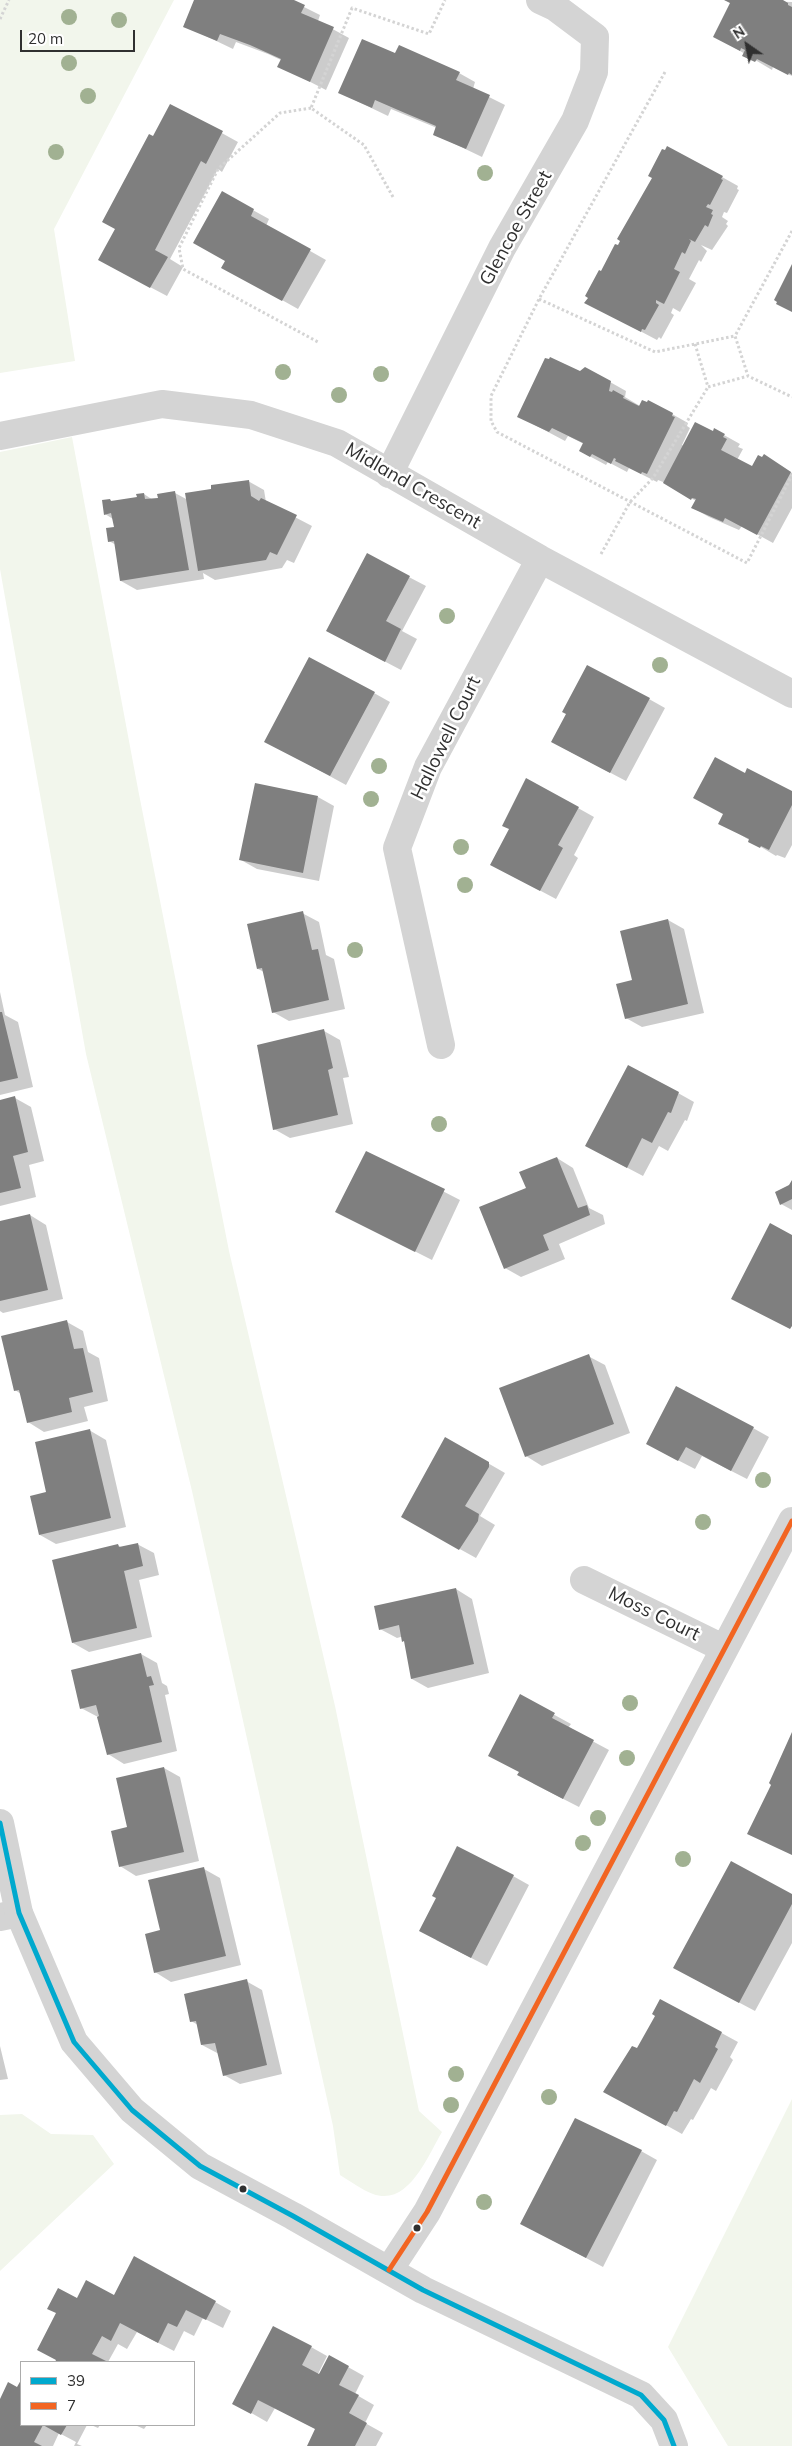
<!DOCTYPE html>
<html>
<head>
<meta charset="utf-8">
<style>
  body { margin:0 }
  #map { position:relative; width:792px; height:2446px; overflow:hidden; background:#fff; font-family:Mulish,sans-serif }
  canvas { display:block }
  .legend { position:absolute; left:20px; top:2361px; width:175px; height:65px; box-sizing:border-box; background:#fff; border:1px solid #acacac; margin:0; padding:6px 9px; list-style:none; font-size:15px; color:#303030 }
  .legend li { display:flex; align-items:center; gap:10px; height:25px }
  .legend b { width:25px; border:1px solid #acacac }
  .north { position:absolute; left:722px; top:20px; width:50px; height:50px; -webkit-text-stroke:4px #fff; paint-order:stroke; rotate:327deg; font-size:14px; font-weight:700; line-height:20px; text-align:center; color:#303030 }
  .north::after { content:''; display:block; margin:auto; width:18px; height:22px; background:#303030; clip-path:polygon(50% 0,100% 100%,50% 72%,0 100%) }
  .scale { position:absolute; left:20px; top:30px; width:115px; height:22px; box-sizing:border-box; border:2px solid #303030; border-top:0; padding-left:6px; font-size:15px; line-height:18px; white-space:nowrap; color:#303030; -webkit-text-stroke:4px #fff; paint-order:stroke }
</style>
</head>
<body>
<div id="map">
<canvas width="792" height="2446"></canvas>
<ul class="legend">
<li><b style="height:6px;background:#00a9ce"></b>39</li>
<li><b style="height:6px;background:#f26522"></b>7</li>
</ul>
<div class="north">N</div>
<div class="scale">20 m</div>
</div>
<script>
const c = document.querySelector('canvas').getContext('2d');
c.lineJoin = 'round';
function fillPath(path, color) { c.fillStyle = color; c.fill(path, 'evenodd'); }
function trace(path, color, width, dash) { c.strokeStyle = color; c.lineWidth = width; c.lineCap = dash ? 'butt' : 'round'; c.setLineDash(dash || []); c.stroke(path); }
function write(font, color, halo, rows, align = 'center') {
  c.font = font + ' Mulish,sans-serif'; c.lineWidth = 5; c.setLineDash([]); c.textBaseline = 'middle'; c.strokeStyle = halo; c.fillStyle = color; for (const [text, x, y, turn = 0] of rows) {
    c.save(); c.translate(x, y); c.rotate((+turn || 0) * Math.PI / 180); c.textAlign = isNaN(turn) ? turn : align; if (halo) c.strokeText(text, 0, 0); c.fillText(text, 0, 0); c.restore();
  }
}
fillPath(new Path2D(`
  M0,0H174L54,229L75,361L0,373Z
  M72,437L138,789L229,1251L335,1706L419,2111L442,2132C428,2155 409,2207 373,2194C362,2190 350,2181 340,2175L333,2126L192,1491L86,1054L0,569V452Z
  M792,2099V2446H728L668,2347Z
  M22,2114L51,2134L93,2135L114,2164L0,2271V2115Z`), '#f2f6ec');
fillPath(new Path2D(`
  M196,0H290L320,15L318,21L349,38L326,90L279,66L281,60L268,54L236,42L233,49L185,26Z
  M725,0L792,2V76L773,67L772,70L730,45L731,3Z
  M396,55L459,73L475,82L473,89L505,105L482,157L434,134L437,128L391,109L388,116L340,93Z
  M171,105L238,142L222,172L218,169L170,259L183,267L167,296L116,269L154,138Z
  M722,177L738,186L737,189L739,190L727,213L724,212L722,217L728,221L726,224L728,226L712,250L701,245L707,251L701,262L699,260L689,279L696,283L680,312L673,308L671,313L674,315L661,339L659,337L657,340L602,311V273L619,247Z
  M222,193L269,219L266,226L326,260L298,309L223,267L226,261Z
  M580,373L610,382L626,391L625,397L640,406L672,414L688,423L687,426L690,428L682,445L684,446L713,433L715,430L740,444L738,447L743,449L737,460L753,468L780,465L792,473V508L773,543L742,526L739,530L709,517L693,508L696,501L663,482L658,480L657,482L629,468L627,472L608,462L606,465L580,451L584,444L568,436L565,441L518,416Z
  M248,481L264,490L266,502L312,526L294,563L287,560L282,568L215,580L203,573L204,579L137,590L121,581L116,545L109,541L115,528L113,519L105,514L110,500L113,502L138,498L144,494L153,500L175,493L188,500Z
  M367,555L426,586L402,631L417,639L401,670L344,640Z
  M374,693L390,702L346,785L280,749Z
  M649,699L665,708L626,781L569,751L568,713Z
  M746,774L792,793V845L785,858L777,855L776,856L736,832Z
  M318,797L334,806L319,881L257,869L241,860Z
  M578,808L594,817L574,855L578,858L556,899L507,873Z
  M302,913L319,922L326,955L334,959L345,1009L289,1021L273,1012L264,972L258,969Z
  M668,920L684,929L704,1013L642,1027L626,1018L634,981Z
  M0,992L5,1015L18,1022L33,1087L0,1095Z
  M324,1031L340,1040L349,1077L343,1078L353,1124L290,1138L274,1129Z
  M678,1093L694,1102L687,1121L685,1120L668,1151L659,1146L643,1176L603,1155Z
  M15,1098L31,1107L44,1161L29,1165L36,1197L0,1206V1101Z
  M367,1152L460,1200L432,1260L337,1212Z
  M557,1158L573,1168L589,1208L603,1215L605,1224L559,1244L565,1259L521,1277L505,1268L527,1189Z
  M792,1183V1210L781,1204Z
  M30,1215L46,1225L63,1299L3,1313L0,1311V1222Z
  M67,1322L83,1331L88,1352L99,1358L108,1401L84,1407L88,1421L44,1432L28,1422L21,1394L15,1390Z
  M588,1356L605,1365L630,1433L542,1466L526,1456Z
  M753,1428L769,1437L747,1479L702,1456L695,1469L664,1453Z
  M89,1430L106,1440L126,1527L56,1544L40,1535L48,1492Z
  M446,1439L505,1473L480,1516L495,1525L476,1558L402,1517Z
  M137,1544L154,1553L159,1575L139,1580L152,1637L89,1652L73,1643L118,1545L122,1548Z
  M456,1589L472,1599L489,1673L428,1688L412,1679L404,1636L397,1638L380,1629Z
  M141,1654L157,1663L162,1683L167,1686L169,1694L165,1695L177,1751L124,1764L108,1754L98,1717L81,1708Z
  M520,1696L571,1724L568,1728L609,1750L579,1807L534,1784L520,1772Z
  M164,1768L180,1777L199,1861L136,1876L120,1866Z
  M204,1869L220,1878L241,1965L171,1982L155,1972L161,1931Z
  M513,1876L529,1885L487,1966L436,1940Z
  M792,1895V1943L755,2011L691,1977Z
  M246,1981L262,1990L282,2074L240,2084L224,2075L219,2054L202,2045L198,2025L191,2021Z
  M661,2000L738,2042L730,2057L733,2060L716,2091L711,2088L693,2120L691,2119L682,2134L619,2099L638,2050L657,2016Z
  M0,2046L8,2079L0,2080Z
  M641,2151L657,2160L603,2267L522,2224Z
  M114,2297L215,2302L231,2311L223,2328L203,2318L194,2336L184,2331L174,2351L137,2332L127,2349L118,2344L108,2362H56L77,2299Z
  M311,2347L327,2356L318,2374L348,2367L364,2376L355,2394L374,2405L365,2423L383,2433L376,2446H308L316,2429L275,2408L267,2422L234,2403Z
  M21,2383V2425H87L77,2444L82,2446H74L76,2442L59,2433L53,2446H0V2401L18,2389Z
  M91,2425H100L98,2428Z
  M135,2425H147L144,2429Z`), '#0003');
fillPath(new Path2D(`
  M194,0H294L305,5L301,13L334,27L310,82L277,67L281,59L250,45L220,34L217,41L183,27Z
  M724,0H783L788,3V5L792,7V75L789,73L788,75L757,59L755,62L742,56L745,50L741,48L740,51L713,37L730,3Z
  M362,39L395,53L399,45L460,72L456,80L490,95L466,149L433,135L436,126L405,113L375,100L372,108L338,93Z
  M170,104L223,131L206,164L201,161L155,250L168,257L150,288L98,260L115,229L102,222L149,134L153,136Z
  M667,146L723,176L721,179L723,180L710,205L708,204L706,207L713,210L711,214L713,215L708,227L705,225L695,242L689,239L691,241L685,254L682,252L674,269L680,272L664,304L656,300V303L659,305L645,330L642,329L641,332L584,303L588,298L585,296L599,270L601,271L615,244L618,245L620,241L617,239L652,178L648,176L662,149L665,150Z
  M222,191L254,209L251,216L311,249L282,301L221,268L225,261L193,243Z
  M792,264V312L776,304L777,302L774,300Z
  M550,357L580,371L585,367L611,381L609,391L612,392L613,390L624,396L623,398L639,406L642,400L647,402L648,400L673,413L672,416L675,417L647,474L642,472L641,474L615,461L616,459L614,458L611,464L592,454L590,457L579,451L583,443L552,428L549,432L517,417L545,358L549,359Z
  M695,422L713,431L714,428L725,434L723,437L727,439L721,450L752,466L758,455L762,457L764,454L791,472L757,535L725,518L723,522L691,508L696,499L692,498L691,500L663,483Z
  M249,480L251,496L259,501L261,498L297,515L277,555L270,552L266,560L198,571L185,493L211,489V485Z
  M175,491L189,570L120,581L114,541L108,542L106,528L114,527L111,513L104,515L102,500L110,499L111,501L137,497L136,494L144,493L145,499L158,498L157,494Z
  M367,553L410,576L386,621L401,629L385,662L326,631Z
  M309,657L375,692L330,776L264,742Z
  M587,665L650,698L610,773L551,742L566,714L562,712Z
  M715,757L745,773L747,768L792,791V805L769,850L761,846L760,848L748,842L749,839L718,824L723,814L693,798Z
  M526,778L579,807L558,845L563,848L540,891L490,865L509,829L502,826Z
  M255,783L318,796L303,873L239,860Z
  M303,911L312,950L318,949L329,1000L272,1013L262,968L257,969L247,924Z
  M668,919L688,1004L625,1019L616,984L632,980L620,931Z
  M0,1012H2L18,1078L0,1082Z
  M324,1029L333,1068L328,1070L338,1115L273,1130L257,1045Z
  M628,1065L679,1092L671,1113L668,1112L652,1143L642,1138L627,1168L585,1146Z
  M15,1096L28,1152L13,1156L21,1188L0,1193V1100Z
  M366,1151L445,1189L415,1252L335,1212Z
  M557,1157L578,1208L587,1205L590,1215L543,1235L549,1250L504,1269L479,1207L526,1188L519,1172Z
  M792,1180V1199L780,1205L775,1192L789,1185Z
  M30,1214L48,1290L0,1301V1221Z
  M770,1223L792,1235V1326L790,1329L731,1299Z
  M67,1320L74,1349L83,1348L93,1392L69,1398L72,1412L27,1423L19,1390L14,1391L1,1336Z
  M589,1354L614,1424L525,1457L499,1388Z
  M676,1386L754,1427L731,1471L686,1447L678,1461L646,1444Z
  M90,1429L111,1518L39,1535L30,1496L46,1492L35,1442Z
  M445,1437L489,1462V1467L465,1506L479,1514L478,1521L459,1550L401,1517Z
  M138,1543L143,1566L124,1571L137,1628L72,1643L52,1560L118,1544L119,1547Z
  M456,1588L474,1664L411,1679L404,1641L402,1642L399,1625L379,1630L374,1606Z
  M141,1653L147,1677L151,1676L154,1685L149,1686L162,1742L107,1755L97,1717L99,1716L96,1705L80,1709L71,1670Z
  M520,1694L555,1713L552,1718L594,1740L563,1799L517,1775L519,1772L488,1756Z
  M792,1732V1855L747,1834L771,1785L769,1783Z
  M164,1767L184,1852L119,1867L111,1831L127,1827L116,1778Z
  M457,1846L514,1875L471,1958L419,1931L436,1898L432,1896Z
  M731,1861L792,1894V1904L739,2003L673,1968Z
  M204,1867L226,1956L154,1973L145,1934L160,1930L148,1880Z
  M247,1979L267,2065L223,2076L215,2043L201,2045L196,2021L190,2022L184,1994Z
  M660,1999L722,2032L715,2047L718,2049L700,2083L694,2079L677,2112L674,2111L666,2126L603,2092L632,2046L637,2048L655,2016L652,2014Z
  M575,2118L642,2150L586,2258L520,2224Z
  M134,2256L216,2301L206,2320L186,2310L177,2327L168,2323L158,2343L120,2323L111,2341L102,2336L92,2354L108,2362H55L56,2360L37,2350L56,2313L47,2309L58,2288L77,2298L86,2280L114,2295Z
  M273,2326L312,2346L302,2365L319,2374L329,2355L349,2366L339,2385L359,2395L349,2413L367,2423L355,2446H307L315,2429L258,2400L251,2414L232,2404Z
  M21,2380V2425H67L61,2435L43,2425L34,2442L42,2446H0V2399L8,2382L17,2387Z`), '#7f7f7f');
trace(new Path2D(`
  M0,19L9,0
  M665,72L539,299L491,396V421L497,432L747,563L792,475
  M311,108L280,113L218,169L179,248L183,269L318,342
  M393,197L364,145L311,108L352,8L429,34L445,0
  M792,231L735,336L748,376L792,397
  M539,299L655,352L735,336
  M695,344L708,387L748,376
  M601,554L630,502L653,478L708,387`), '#d4d4d4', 3, [2.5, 2.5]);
trace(new Path2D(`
  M0,436L162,404L251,415L337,443L540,559L792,694
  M389,474L502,248L575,121L594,72L595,37L555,7L540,0
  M441,1045L397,848L428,767L540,559
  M584,1580L723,1648
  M0,1917L19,1913
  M389,2270L427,2212L792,1521`), '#d4d4d4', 28);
trace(new Path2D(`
  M0,1823L19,1913L74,2042L132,2110L200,2166L293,2216L423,2290L641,2395L664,2420L674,2446`), '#d4d4d4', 28);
trace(new Path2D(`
  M0,1823L19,1913L74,2042L132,2110L200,2166L293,2216L423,2290L641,2395L664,2420L674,2446`), '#00a9ce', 5);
trace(new Path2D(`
  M389,2270L427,2212L792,1521`), '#f26522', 5);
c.fillStyle = '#a1b192';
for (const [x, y] of [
  [69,17],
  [119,20],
  [69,63],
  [88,96],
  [56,152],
  [485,173],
  [283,372],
  [381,374],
  [339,395],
  [447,616],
  [660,665],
  [379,766],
  [371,799],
  [461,847],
  [465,885],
  [355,950],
  [439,1124],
  [763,1480],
  [703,1522],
  [630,1703],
  [627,1758],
  [598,1818],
  [583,1843],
  [683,1859],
  [456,2074],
  [549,2097],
  [451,2105],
  [484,2202]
]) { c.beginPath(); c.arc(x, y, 8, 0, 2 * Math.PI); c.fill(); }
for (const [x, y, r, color] of [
  [243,2189,4.5,"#303030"],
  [417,2228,4.5,"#303030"]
]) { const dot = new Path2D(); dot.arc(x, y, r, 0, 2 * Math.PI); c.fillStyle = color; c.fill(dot); trace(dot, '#fff', 2); }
write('19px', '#303030', '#fff', [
  ["Glencoe Street",516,228,-61],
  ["Midland Crescent",413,486,30],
  ["Hallowell Court",446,738,-64],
  ["Moss Court",654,1614,26]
]);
</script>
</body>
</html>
